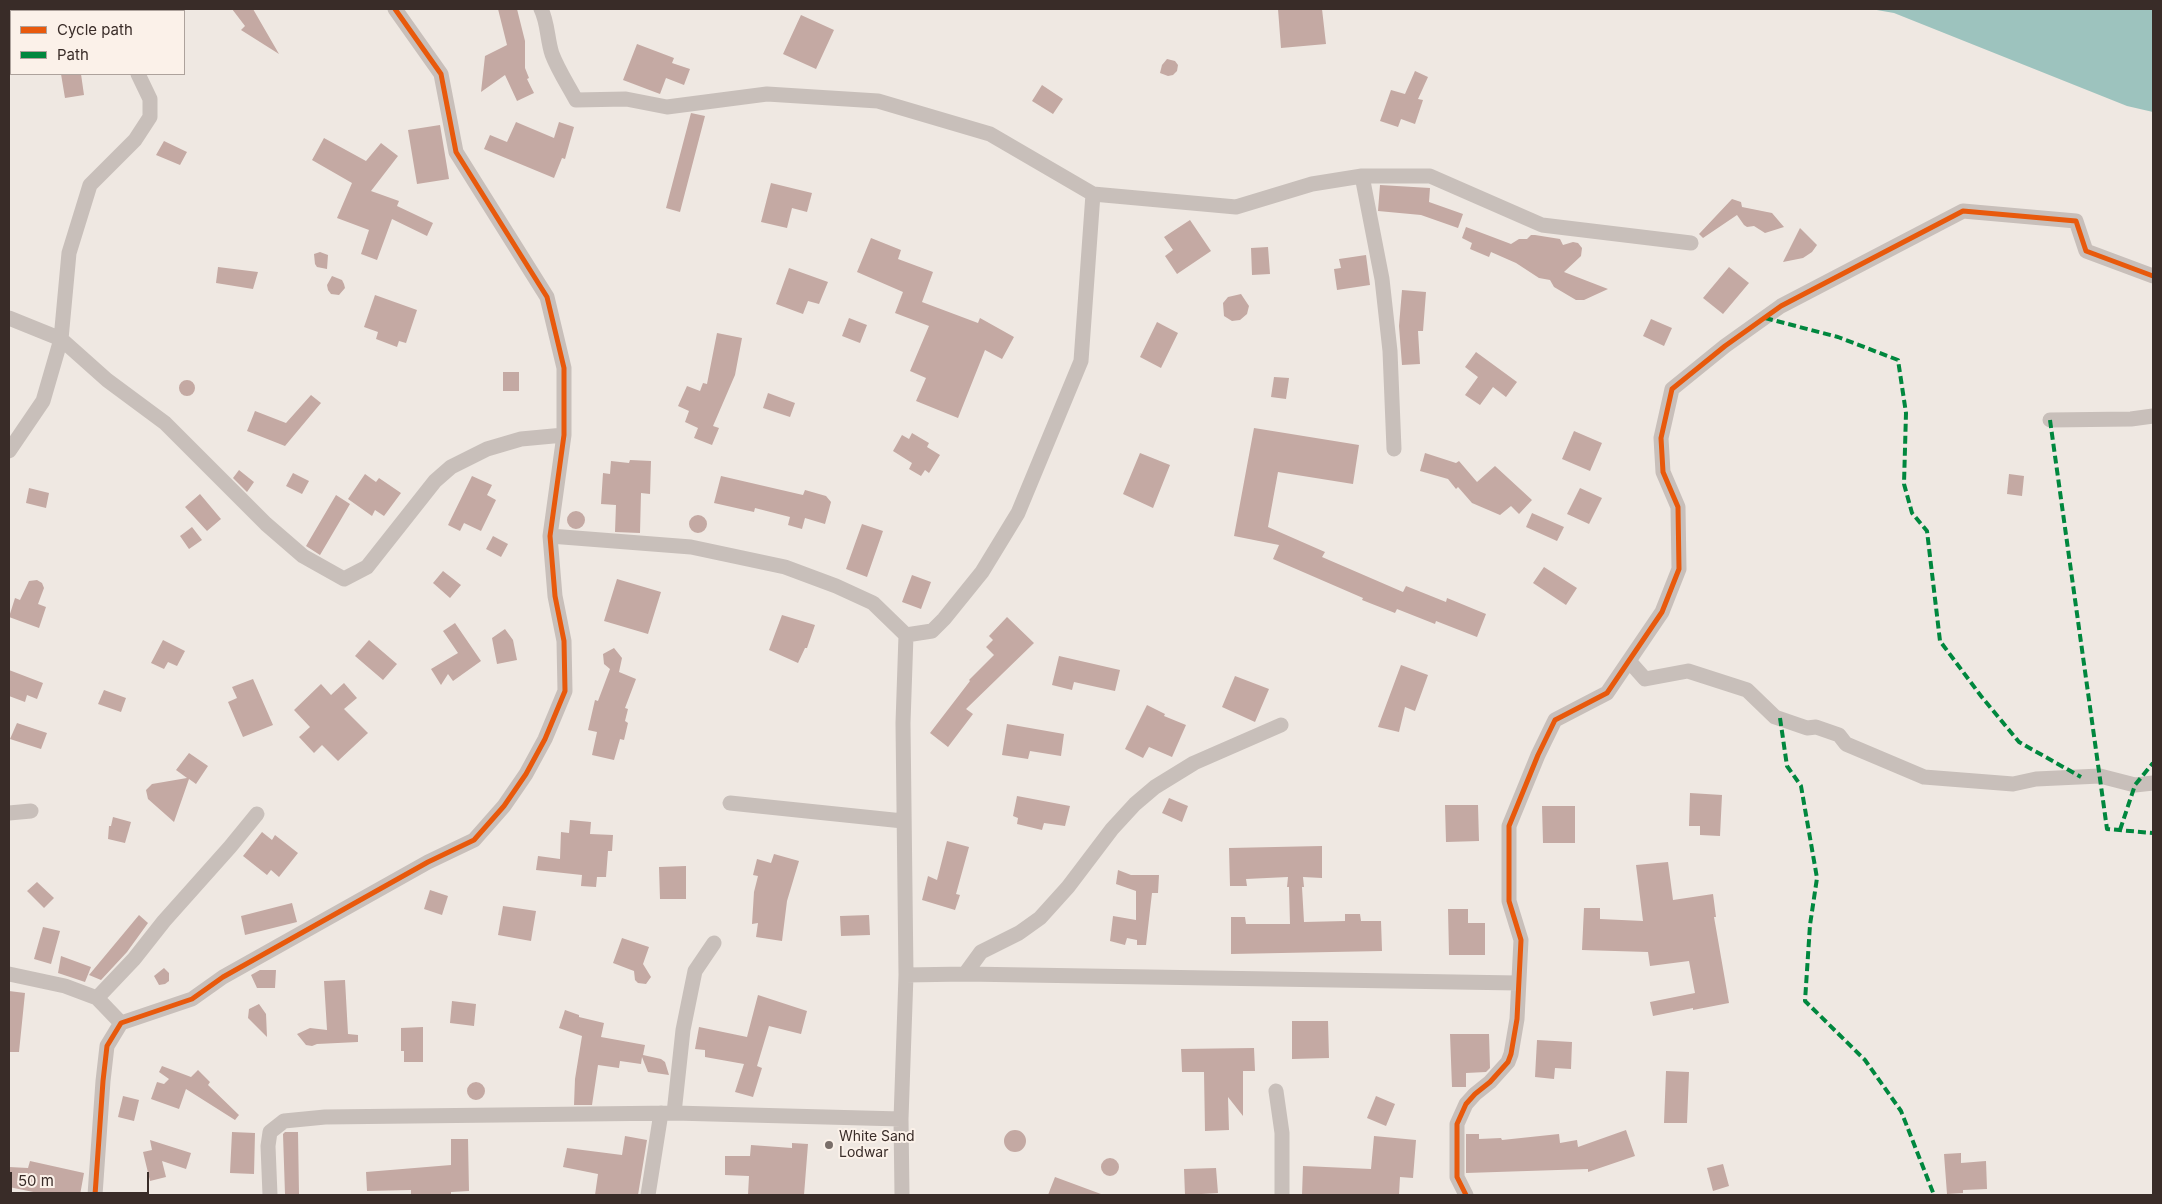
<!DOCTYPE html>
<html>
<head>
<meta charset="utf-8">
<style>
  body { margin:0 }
  #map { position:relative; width:2162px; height:1204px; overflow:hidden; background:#efe8e2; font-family:Inter,sans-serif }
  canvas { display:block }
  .frame { position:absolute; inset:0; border:10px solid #392c28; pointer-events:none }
  .legend { position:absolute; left:10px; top:10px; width:175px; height:65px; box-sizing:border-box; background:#fbf1e9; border:1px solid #ada29c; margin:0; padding:6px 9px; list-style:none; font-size:15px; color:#392c28 }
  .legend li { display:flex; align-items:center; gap:10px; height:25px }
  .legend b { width:25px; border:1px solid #ada29c }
  .scale { position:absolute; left:10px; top:1172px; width:139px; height:22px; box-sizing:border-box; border:2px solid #392c28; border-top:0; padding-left:6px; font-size:15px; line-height:18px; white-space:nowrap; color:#392c28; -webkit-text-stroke:4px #fbf1e9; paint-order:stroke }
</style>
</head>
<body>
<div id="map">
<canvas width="2162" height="1204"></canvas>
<div class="frame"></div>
<ul class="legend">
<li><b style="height:6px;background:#e8590c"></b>Cycle path</li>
<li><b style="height:6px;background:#00873e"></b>Path</li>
</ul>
<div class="scale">50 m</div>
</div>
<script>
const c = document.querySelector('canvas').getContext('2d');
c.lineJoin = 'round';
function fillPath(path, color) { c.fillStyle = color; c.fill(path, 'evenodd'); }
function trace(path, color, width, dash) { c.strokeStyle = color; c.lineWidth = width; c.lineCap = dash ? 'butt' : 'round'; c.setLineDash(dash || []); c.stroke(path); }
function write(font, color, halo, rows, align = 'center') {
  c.font = font + ' Inter,sans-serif'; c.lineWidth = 4; c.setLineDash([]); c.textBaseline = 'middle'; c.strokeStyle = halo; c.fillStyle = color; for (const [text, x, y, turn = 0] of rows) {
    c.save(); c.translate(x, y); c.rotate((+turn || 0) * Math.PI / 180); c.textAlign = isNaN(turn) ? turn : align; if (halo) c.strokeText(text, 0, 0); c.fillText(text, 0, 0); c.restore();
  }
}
fillPath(new Path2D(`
  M1871,9H2153V112L2127,106L1894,13Z`), '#9dc3be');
fillPath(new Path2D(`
  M232,9H253L279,54L241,30L245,26Z
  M498,9H517L525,41V68L529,78L527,79L534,93L517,101L505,75L481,92L485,56L507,45Z
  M1278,9H1322L1326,44L1281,48Z
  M801,15L834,30L816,69L783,54Z
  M637,44L674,58L672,63L690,69L684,85L666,78L660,94L623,80Z
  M1167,59L1175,61L1178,65L1177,71L1173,75L1168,76L1160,73L1162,65Z
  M1415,71L1428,77L1418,99L1423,100L1415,124L1401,119L1398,127L1380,121L1391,90L1405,94Z
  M61,74H81L84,95L65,98Z
  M1042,85L1063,99L1053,114L1032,101Z
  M691,113L705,116L680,212L666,208Z
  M516,122L554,138L559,122L574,127L565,159L562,158L554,178L484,149L490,135L507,142Z
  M440,125L449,179L417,184L408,130Z
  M324,138L366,161L381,143L398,156L371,191L399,201L397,206L433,223L427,236L392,219L377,260L361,254L369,230L337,218L352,183L312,160Z
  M164,141L187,152L180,165L156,155Z
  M771,183L812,193L807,212L792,208L787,228L761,222Z
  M1380,185L1430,188L1429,202L1463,214L1458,228L1421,215L1378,211Z
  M1732,199L1741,202L1742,207L1772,213L1784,227L1765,233L1754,226L1747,227L1744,225L1737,215L1703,238L1699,234Z
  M1190,220L1211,251L1177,274L1165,256L1173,250L1164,237Z
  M1466,227L1511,244L1519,239H1527L1531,235H1535L1560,239L1563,245L1573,242L1578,243L1582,248L1581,256L1564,272L1608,289L1584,300H1576L1554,287L1550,280L1539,278L1516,263L1491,252L1489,257L1470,249L1472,243L1462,238Z
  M1800,228L1817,245L1812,252L1803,258L1783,262Z
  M871,238L901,250L898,259L933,272L922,302L978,323L980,318L1014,337L1002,359L985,350L958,418L916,401L926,378L910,371L929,326L895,313L903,292L857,272Z
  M1268,247L1270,274L1252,275L1251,248Z
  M320,252L328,255L327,269L317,267L315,264L314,254Z
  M1366,255L1370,285L1337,290L1334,269L1341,268L1339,259Z
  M218,267L258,272L253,289L216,283Z
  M1729,267L1749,283L1723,314L1703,298Z
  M789,268L828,282L819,304L808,301L803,314L776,304Z
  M332,276L342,280L344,284L345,288L339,295L331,294L328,290L327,285Z
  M1402,290L1426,292L1423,331H1418L1420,364L1402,365L1399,326Z
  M1241,294L1249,306L1247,314L1240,320L1232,321L1224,316L1223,303L1228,297Z
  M375,295L417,310L406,343L399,341L397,347L376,339L378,332L364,327Z
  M849,318L867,325L860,343L842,336Z
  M1651,319L1672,328L1664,346L1643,336Z
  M1157,322L1178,333L1161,368L1140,357Z
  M717,333L742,338L735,375L713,426L719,428L712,445L694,438L698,428L685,422L689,411L678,406L687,386L700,391L703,383L707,384Z
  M1476,352L1517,382L1506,397L1493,387L1480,405L1465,395L1478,377L1465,367Z
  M503,372H519V391H503Z
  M1274,377L1289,378L1286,399L1271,397Z
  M179 388a8 8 0 1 1 16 0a8 8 0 1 1-16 0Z
  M768,393L795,403L790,417L763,408Z
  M311,395L321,403L285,446L247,431L255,411L286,423Z
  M1254,428L1359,445L1353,484L1278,472L1268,527L1325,552L1322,557L1403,592L1406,586L1446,602L1447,598L1486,614L1477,637L1436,621L1435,624L1397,609L1395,613L1362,600L1363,598L1273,559L1279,545L1234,536Z
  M1574,431L1602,443L1590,471L1562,459Z
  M912,433L929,443L927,447L940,455L929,473L925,470L921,476L909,469L912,463L893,451L902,435L909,439Z
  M1140,453L1170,465L1153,508L1123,494Z
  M1425,453L1456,463L1459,461L1477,482L1495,466L1532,500L1519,514L1511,506L1500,515L1472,503L1458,487L1456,489L1448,479L1420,471Z
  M630,460L651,461L650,494L641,493L640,533L615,532L616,505L601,504L603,473L610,474L611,461L629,463Z
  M239,470L254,482L247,492L233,478Z
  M293,473L309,481L302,494L286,486Z
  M365,474L376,482L379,478L401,493L384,516L375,510L372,516L348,499Z
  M2009,474L2024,476L2022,496L2007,494Z
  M472,476L492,485L487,495L496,500L481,531L464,523L460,531L448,525Z
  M721,476L803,495L805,490L826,496L831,502L825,524L805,518L802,529L788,525L790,517L755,508L754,512L714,503Z
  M29,488L49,493L46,508L26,503Z
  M1580,488L1602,498L1589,524L1567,514Z
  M200,494L221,519L207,531L185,507Z
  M336,495L350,504L320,555L306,546Z
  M567 520a9 9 0 1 1 18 0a9 9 0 1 1-18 0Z
  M1532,513L1564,527L1557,541L1526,527Z
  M689 524a9 9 0 1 1 18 0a9 9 0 1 1-18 0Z
  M862,524L883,531L867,577L846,569Z
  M192,527L202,540L189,549L180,536Z
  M493,536L508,544L501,557L486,549Z
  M1544,567L1577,588L1566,605L1533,583Z
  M443,571L461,585L450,598L433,583Z
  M912,575L931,582L921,609L902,602Z
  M617,579L661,592L648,634L604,621Z
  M37,580L42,583L44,588L38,604L46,607L39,628L9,617L15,598L20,600L29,581Z
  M782,615L815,625L807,648H805L798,663L769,650Z
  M1007,617L1034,643L966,709L973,714L948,747L930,733L970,681L969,680L994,655L986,647L993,640L989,636Z
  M455,623L481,661L453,681L448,674L441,685L431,669L458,653L443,631Z
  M505,629L513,640L517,660L497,664L492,638Z
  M163,640L185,651L177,666L168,662L164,669L151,663Z
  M369,640L397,664L383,680L355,656Z
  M614,648L622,658L619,672L636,679L625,708L628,709L625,721L628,723L624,740L620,739L614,760L592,755L597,732L588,730L595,700L598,701L610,669L604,664L603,654Z
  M1059,656L1120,670L1115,691L1074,682L1072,690L1052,685Z
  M1401,665L1428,675L1415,711L1405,707L1399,732L1378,727Z
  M9,670L43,683L37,699L27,695L25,702L9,696Z
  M1235,676L1269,689L1255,722L1222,707Z
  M253,679L273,725L243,737L228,702L237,698L232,687Z
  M344,683L357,698L344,709L368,733L338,761L322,745L314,753L299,737L310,727L294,710L321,684L331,695Z
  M104,690L126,698L121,712L98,704Z
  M1147,705L1165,714L1164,716L1186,725L1172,757L1149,747L1143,758L1125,749Z
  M17,723L47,733L41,749L10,739Z
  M1007,724L1064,734L1061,756L1030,751L1028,759L1002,755Z
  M189,753L208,766L196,784L189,779L174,822L148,799L146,790L152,784L187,778L176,770Z
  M1690,793L1722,795L1720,836L1700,835V826H1689Z
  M1017,796L1070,806L1065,826L1044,823L1042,830L1017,824L1018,818L1013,816Z
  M1169,798L1188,806L1182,822L1162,813Z
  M1445,805H1478L1479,841L1446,842Z
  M1542,806H1575V843H1543Z
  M113,817L131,822L125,843L108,839L109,826H111Z
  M570,820L591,822L590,834L613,835L612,851H608L606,877H597L596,887L581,886L582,875L536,870L538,856L560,859L561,832L569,833Z
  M262,832L272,840L275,835L298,853L279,877L271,870L267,875L243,856Z
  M947,841L969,847L956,894L960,895L955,910L922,900L928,876L937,880Z
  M1322,846V878L1303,877L1304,887H1302L1304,922L1345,921V914H1360L1361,921H1381L1382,951L1231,954V917H1245L1246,924H1290L1289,887H1287L1288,877L1246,879L1247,886H1230L1229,848Z
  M774,854L799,861L787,901L782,941L756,937L758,923L752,924L754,892L758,876L753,875L757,859L771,863Z
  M1668,862L1673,900L1713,894L1716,917H1714L1729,1003L1693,1010V1008L1653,1016L1650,1002L1695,993L1689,961L1650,966L1648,952L1582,950L1584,908H1600V919L1643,921L1636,865Z
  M686,866V899H660L659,867Z
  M1118,870L1131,875H1159L1158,893H1152L1146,945H1137V940L1127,938L1125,945L1110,941L1113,916L1136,920V891L1116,884Z
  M37,882L54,898L44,908L27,891Z
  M430,890L448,896L442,915L424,909Z
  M292,903L297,922L245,935L241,916Z
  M503,906L536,911L531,941L498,935Z
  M1448,909H1468V923H1485V955H1449Z
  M139,915L148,923L127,952L101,980L89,975Z
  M869,915L870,935L841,936L840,916Z
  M43,927L60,931L51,964L34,959Z
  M622,938L649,947L643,964L651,977L646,984L638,983L635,980L634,971L613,963Z
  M61,956L91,967L85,982L58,973Z
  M164,968L169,973V981L165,984L159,985L154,976Z
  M260,970H276L275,988H257L251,975Z
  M345,980L348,1034L358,1035V1042L317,1044L312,1046L306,1045L297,1034L310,1028L327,1030L324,981Z
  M9,991L25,993L19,1052H9Z
  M758,995L807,1011L801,1034L769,1026L757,1066L762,1068L753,1097L735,1092L744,1064L705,1057V1050L695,1049L699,1027L747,1037Z
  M452,1001L476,1004L474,1026L450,1023Z
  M259,1004L266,1014L267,1037L248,1018L249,1009Z
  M565,1010L579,1015V1017L604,1023L601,1037L645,1045L643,1055L661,1059L665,1062L669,1075L648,1072L642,1057L641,1064L620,1061L619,1068L598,1065L592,1105H574L575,1079L582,1036L559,1028Z
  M1292,1021H1328L1329,1058L1292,1059Z
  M423,1027V1062H404V1051H401V1028Z
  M1450,1034H1489L1490,1068L1486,1072L1466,1073V1087H1452Z
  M1537,1040L1572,1042L1571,1069L1555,1068L1554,1079L1535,1077Z
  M1254,1048L1255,1071H1243V1116L1228,1097L1229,1130L1205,1131L1204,1072H1182L1181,1049Z
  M162,1066L191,1077L198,1070L210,1082L208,1085L239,1115L235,1120L186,1089L179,1109L151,1099L157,1082L164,1084L169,1079L159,1072Z
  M1666,1071L1689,1072L1687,1123H1664Z
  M467 1091a9 9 0 1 1 18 0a9 9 0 1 1-18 0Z
  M123,1096L139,1100L134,1121L118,1117Z
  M1376,1096L1395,1104L1386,1126L1367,1118Z
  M1626,1130L1635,1156L1588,1172V1169L1466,1173V1134H1479V1139L1501,1138L1502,1140L1559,1134L1560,1143L1577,1140L1578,1147Z
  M1004 1141a11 11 0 1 1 22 0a11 11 0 1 1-22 0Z
  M232,1132L255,1133L254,1174L230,1173Z
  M285,1132H298L299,1194H285L283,1134Z
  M625,1136L647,1140L638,1195H595L598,1174L563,1167L567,1148L622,1155Z
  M1374,1136L1416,1140L1413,1178L1400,1177L1399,1195H1302L1303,1166L1371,1169Z
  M451,1139H468L469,1191L451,1192V1195H411V1190L367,1191L366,1172L451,1165Z
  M150,1140L191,1153L186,1169L162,1161L166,1177L150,1181L143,1152L152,1150Z
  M792,1143L808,1144L804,1195H748L749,1176L725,1175V1156H750L751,1145L792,1148Z
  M1961,1153V1163L1986,1161L1987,1189L1963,1190V1193L1947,1194L1944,1154Z
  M1101 1167a9 9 0 1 1 18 0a9 9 0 1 1-18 0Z
  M30,1161L84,1173L80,1195H48L9,1187V1167L28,1168Z
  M1723,1164L1729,1186L1713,1191L1707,1168Z
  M1216,1168L1218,1193L1185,1195L1184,1169Z
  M1055,1177L1101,1194L1100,1195H1048Z`), '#c4a9a3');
trace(new Path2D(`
  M541,9C548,23 547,39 552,54C558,70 568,85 576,100L626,99L667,107L767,94L878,101L990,134L1093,194L1081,361L1018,513L982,572L944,619L932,631L906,635
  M144,11L145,9
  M1362,176L1382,279L1390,351L1394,449
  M1093,194L1236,207L1312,184L1362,176H1430L1542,225L1691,243
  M9,318L61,339L107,380L165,423L266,524L303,556L344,579L367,567L435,481L451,467L487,449L521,439L564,435
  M2050,420L2131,419L2153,416
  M9,451L43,401L61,339L69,253L90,185L135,140L150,117V99L138,74
  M550,536L691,547L785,567L836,586L873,603L906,635L903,723L906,975L901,1119L902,1195
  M1629,661L1645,679L1688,671L1747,690L1775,717L1807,728L1816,727L1839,735L1846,744L1924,777L2013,784L2036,779L2100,776L2135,785L2153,783
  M730,803L903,821
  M9,813L31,811
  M9,974L65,986L97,998L121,1023
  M965,974L981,952L1019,933L1040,918L1068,887L1112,829L1135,804L1155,787L1194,763L1281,725
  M906,975L965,974L1518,983
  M97,998L134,959L164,921L230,847L257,814
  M1276,1091L1282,1133V1195
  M674,1113L683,1030L695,971L714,943
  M95,1195L103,1081L107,1046L121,1023L192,999L223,977L428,862L474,840L504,806L526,774L545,739L565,691L564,641L555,596L550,536L564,435V368L547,297L456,152L441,74L395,9
  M270,1195L268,1146L270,1132L284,1121L325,1117L674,1113L901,1119
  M648,1195L661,1113
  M1466,1195L1457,1177V1124L1466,1104L1475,1094L1490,1082L1508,1062L1511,1054L1517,1019L1521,940L1509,901V826L1538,755L1555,720L1607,693L1662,612L1679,569L1678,507L1663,472L1661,438L1672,389L1725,346L1781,306L1963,211L2076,221L2086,251L2153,276`), '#c8bfba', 15);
trace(new Path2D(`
  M1765,318L1838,337L1898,360L1906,413L1904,484L1912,513L1927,531L1940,641L1981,696L2019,742L2081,777
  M2050,420L2107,829L2153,833
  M1780,718L1787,766L1801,786L1817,878L1810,925L1805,1001L1865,1060L1901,1111L1934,1195
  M2120,830L2135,785L2153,763`), '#00873e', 4, [8, 4]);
trace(new Path2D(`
  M95,1195L103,1081L107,1046L121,1023L192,999L223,977L428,862L474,840L504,806L526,774L545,739L565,691L564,641L555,596L550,536L564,435V368L547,297L456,152L441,74L395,9
  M1466,1195L1457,1177V1124L1466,1104L1475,1094L1490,1082L1508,1062L1511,1054L1517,1019L1521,940L1509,901V826L1538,755L1555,720L1607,693L1662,612L1679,569L1678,507L1663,472L1661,438L1672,389L1725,346L1781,306L1963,211L2076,221L2086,251L2153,276`), '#e8590c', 5);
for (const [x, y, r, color] of [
  [829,1145,5,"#796e69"]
]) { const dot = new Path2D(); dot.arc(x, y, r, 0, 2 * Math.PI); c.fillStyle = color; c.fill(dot); trace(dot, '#fbf1e9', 2); }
write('14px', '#392c28', '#fbf1e9', [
  ["White Sand",839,1137],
  ["Lodwar",839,1153]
], 'left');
</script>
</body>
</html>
